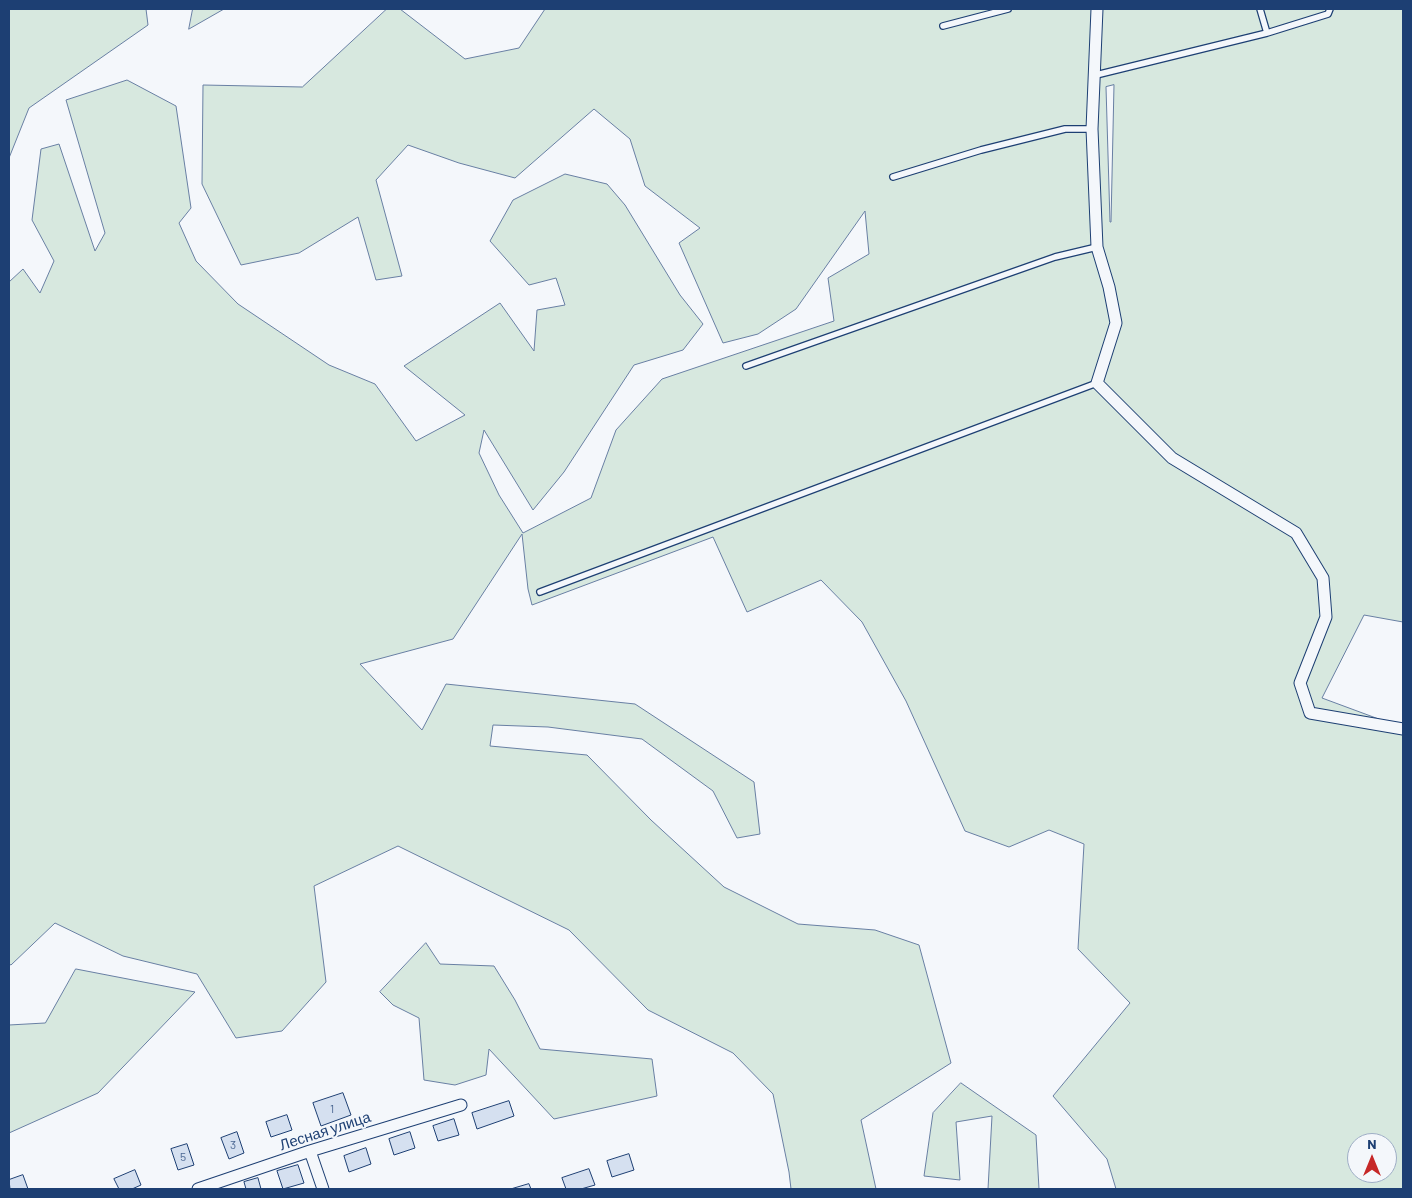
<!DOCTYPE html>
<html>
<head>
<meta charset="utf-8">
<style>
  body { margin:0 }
  #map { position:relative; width:1412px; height:1198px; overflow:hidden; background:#f4f7fb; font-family:Barlow,sans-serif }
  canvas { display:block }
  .frame { position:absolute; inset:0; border:10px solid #1d3f73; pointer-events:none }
  .north { position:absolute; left:1347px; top:1133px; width:50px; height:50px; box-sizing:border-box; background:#f4f7fb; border:1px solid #9eadc5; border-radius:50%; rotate:0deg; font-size:14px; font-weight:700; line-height:20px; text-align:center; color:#1d3f73 }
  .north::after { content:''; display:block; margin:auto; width:18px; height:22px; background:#c62828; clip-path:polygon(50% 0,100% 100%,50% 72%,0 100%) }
</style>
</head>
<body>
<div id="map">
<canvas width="1412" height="1198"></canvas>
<div class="frame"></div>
<div class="north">N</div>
</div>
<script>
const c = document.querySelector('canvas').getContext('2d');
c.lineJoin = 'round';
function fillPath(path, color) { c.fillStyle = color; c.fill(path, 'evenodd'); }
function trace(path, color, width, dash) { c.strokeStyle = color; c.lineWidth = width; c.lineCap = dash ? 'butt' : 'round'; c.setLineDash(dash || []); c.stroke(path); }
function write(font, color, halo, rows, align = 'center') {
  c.font = font + ' Barlow,sans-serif'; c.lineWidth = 4; c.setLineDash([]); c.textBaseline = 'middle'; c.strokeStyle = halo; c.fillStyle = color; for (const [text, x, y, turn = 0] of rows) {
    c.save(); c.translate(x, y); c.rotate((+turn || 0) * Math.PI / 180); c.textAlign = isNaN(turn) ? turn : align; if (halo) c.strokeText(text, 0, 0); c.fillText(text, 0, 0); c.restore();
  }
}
const green = new Path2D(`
  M9,9H146L148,25L29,108L9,158Z
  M193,9H224L189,29Z
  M387,9H400L465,59L519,48L545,9H1403V622L1364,615L1322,698L1403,728V1189H1116L1107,1159L1053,1096L1130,1003L1078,949L1084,844L1049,830L1009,847L965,831L906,701L862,622L821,580L747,612L713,537L532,605L528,589L522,534L453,639L360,664L422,730L446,684L635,704L754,782L760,834L737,838L713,791L642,739L548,727L493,725L490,746L587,755L651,820L724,887L798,924L875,930L919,945L951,1063L861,1120L876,1189H791L789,1172L773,1094L733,1053L648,1010L569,930L398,846L314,886L326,982L282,1031L236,1038L197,974L123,956L55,923L11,965L9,964V282L23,269L40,293L54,261L32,220L41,149L59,144L95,251L105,233L66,100L127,80L176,106L191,208L179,223L196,261L238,304L329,365L375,384L416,441L465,415L404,366L500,303L534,351L537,310L565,305L556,278L529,285L490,241L513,200L565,174L607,184L625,205L680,295L703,324L683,350L634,365L564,472L533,510L484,430L479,453L499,495L523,533L591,498L616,430L662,379L834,321L828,278L869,254L865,211L796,309L758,334L723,343L679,243L700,228L645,186L630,139L594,109L515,178L459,163L408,145L376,180L402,276L376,280L358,217L299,253L241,265L202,184L203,85L302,87ZM1114,85L1111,222H1110L1106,87ZM1357,1143H1387V1173H1357Z
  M426,943L440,964L494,966L515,1000L540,1049L652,1059L657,1096L554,1119L489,1049L486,1075L455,1085L424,1080L419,1018L393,1005L380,992Z
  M76,969L195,992L98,1093L9,1133V1025L45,1023Z
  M961,1083L1036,1135L1039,1189H988L992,1116L956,1122L960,1180L924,1176L933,1113Z`);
fillPath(green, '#d7e8df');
trace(green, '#687fa3', 1);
const building = new Path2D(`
  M343,1093L351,1115L321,1126L313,1103Z
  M509,1101L514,1116L477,1129L472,1113Z
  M287,1115L292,1130L271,1137L266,1122Z
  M454,1119L459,1135L438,1141L433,1126Z
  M237,1132L244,1153L229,1159L221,1138Z
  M410,1132L415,1148L394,1155L389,1139Z
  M187,1144L194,1165L178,1170L171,1149Z
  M366,1148L371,1164L349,1172L344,1156Z
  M629,1154L634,1170L612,1177L607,1161Z
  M298,1165L304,1183L283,1189L277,1171Z
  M589,1169L595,1185L581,1189H566L562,1178Z
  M135,1170L141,1185L132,1189H119L114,1179Z
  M23,1175L28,1189H10L9,1180Z
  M258,1178L261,1189H246L244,1182Z
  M529,1184L531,1189H511Z`);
fillPath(building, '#d5e0f0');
trace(building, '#1d3f73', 1);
const service = new Path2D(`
  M1260,9L1267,33
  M943,26L1008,9
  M1096,75L1267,33L1328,14L1330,9
  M893,177L981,150L1065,129H1092
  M746,366L1055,257L1097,247
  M540,592L1097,383`);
const minor = new Path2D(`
  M1097,9L1092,129L1097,247L1109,287L1116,323L1097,383L1172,458L1296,533L1323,578L1326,617L1300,683L1310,713L1403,729
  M310,1151L323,1189
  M198,1189L310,1151L461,1105`);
trace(service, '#1d3f73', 8);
trace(minor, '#1d3f73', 13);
trace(service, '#f4f7fb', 5.5);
trace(minor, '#f4f7fb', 11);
write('12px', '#4b6792', null, [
  ["1",332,1109],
  ["3",233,1145],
  ["5",183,1157]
]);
write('15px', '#1d3f73', '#f4f7fb', [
  ["Лесная улица",325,1131,-18]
]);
</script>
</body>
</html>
